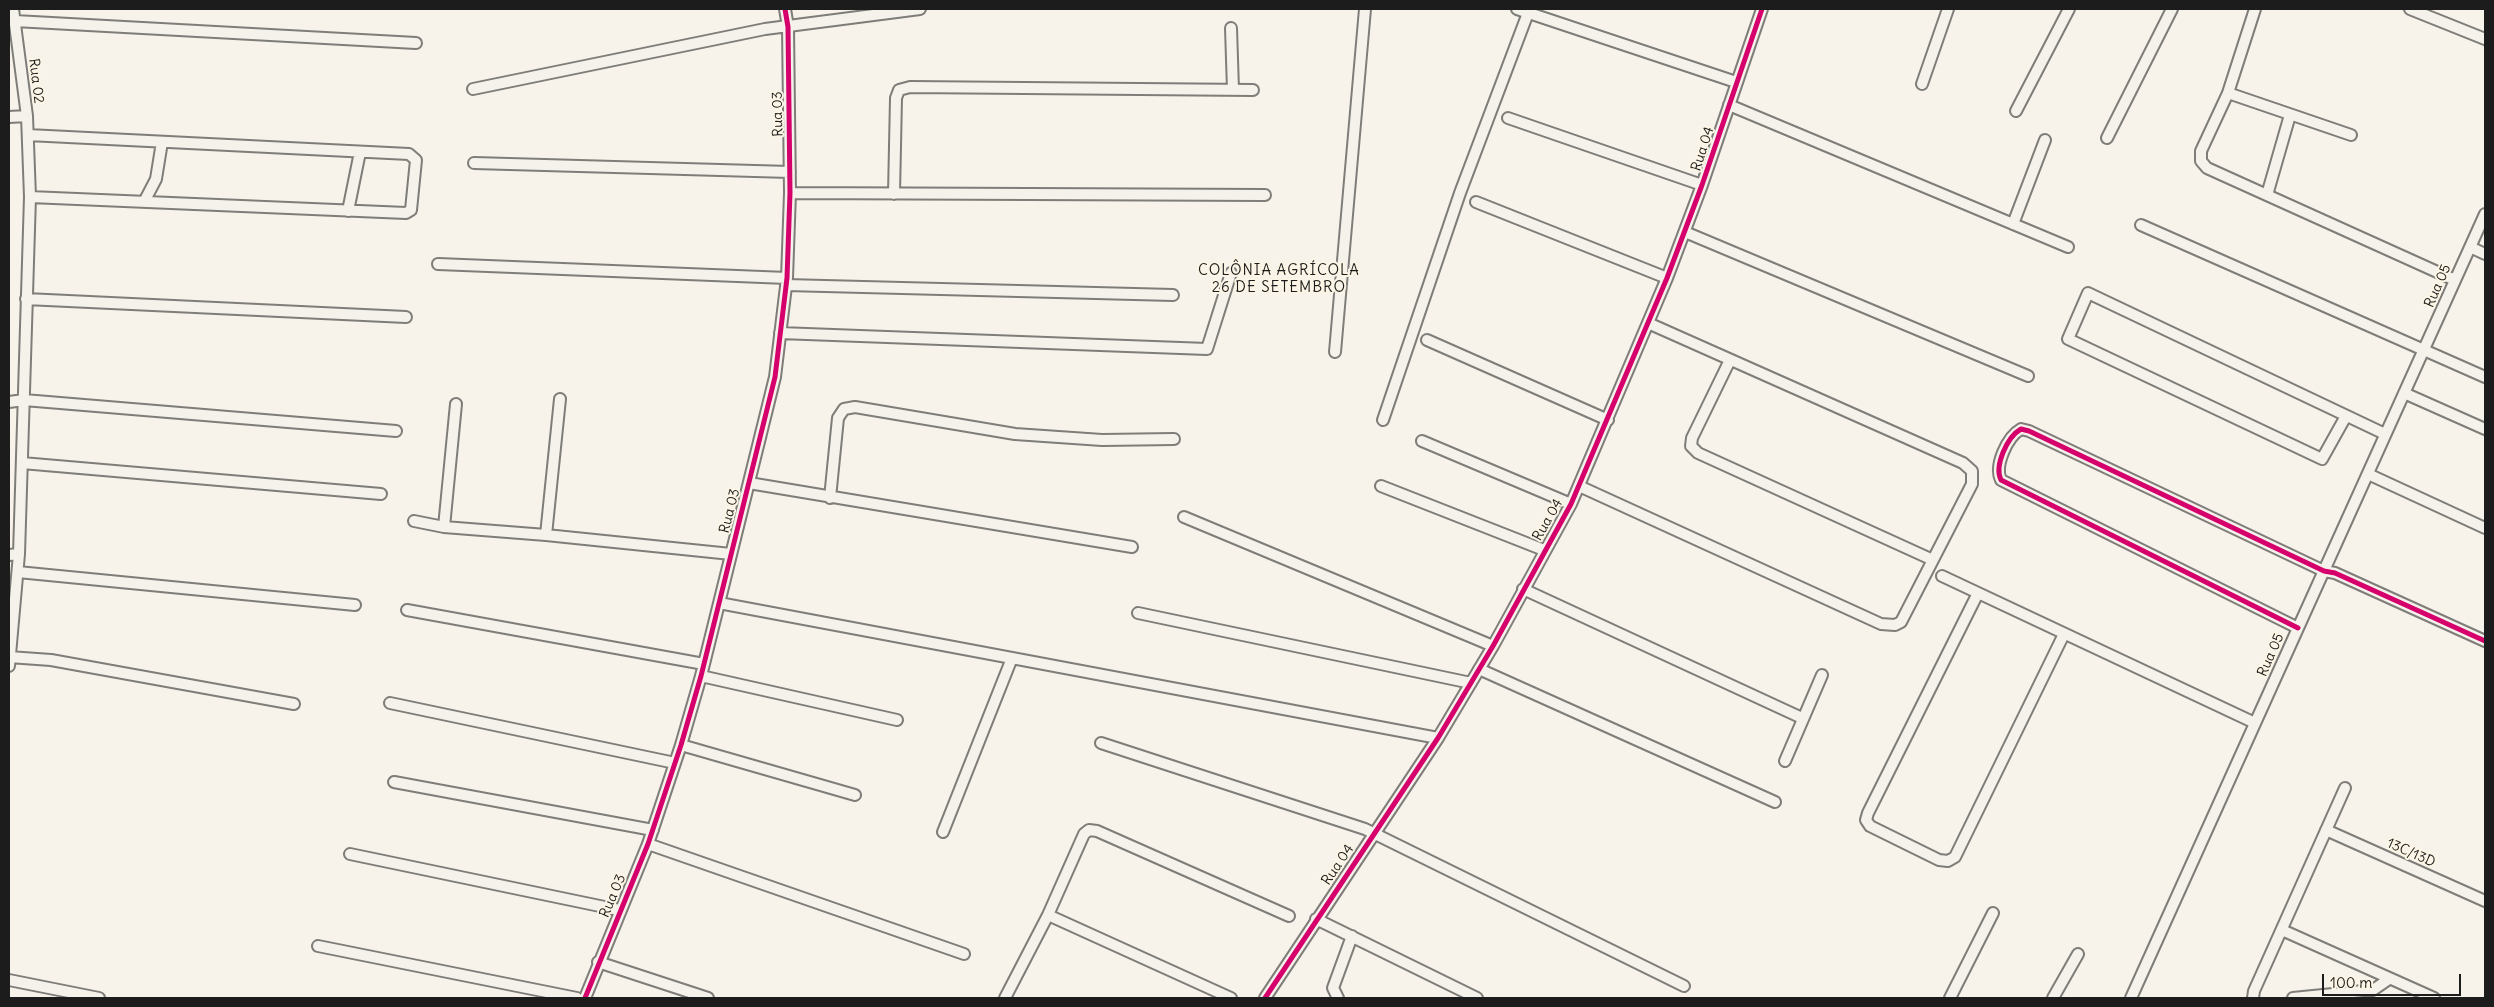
<!DOCTYPE html>
<html>
<head>
<meta charset="utf-8">
<style>
  body { margin:0 }
  #map { position:relative; width:2494px; height:1007px; overflow:hidden; background:#f7f3ea; font-family:Delius,sans-serif }
  canvas { display:block }
  .frame { position:absolute; inset:0; border:10px solid #1c1c1c; pointer-events:none }
  .scale { position:absolute; left:2322px; top:974px; width:139px; height:22px; box-sizing:border-box; border:2px solid #1c1c1c; border-top:0; padding-left:6px; font-size:15px; line-height:18px; white-space:nowrap; color:#1c1c1c; -webkit-text-stroke:4px #fcf5e5; paint-order:stroke }
</style>
</head>
<body>
<div id="map">
<canvas width="2494" height="1007"></canvas>
<div class="frame"></div>
<div class="scale">100 m</div>
</div>
<script>
const c = document.querySelector('canvas').getContext('2d');
c.lineJoin = 'round';
function trace(path, color, width, dash) { c.strokeStyle = color; c.lineWidth = width; c.lineCap = dash ? 'butt' : 'round'; c.setLineDash(dash || []); c.stroke(path); }
function write(font, color, halo, rows, align = 'center') {
  c.font = font + ' Delius,sans-serif'; c.lineWidth = 4; c.setLineDash([]); c.textBaseline = 'middle'; c.strokeStyle = halo; c.fillStyle = color; for (const [text, x, y, turn = 0] of rows) {
    c.save(); c.translate(x, y); c.rotate((+turn || 0) * Math.PI / 180); c.textAlign = isNaN(turn) ? turn : align; if (halo) c.strokeText(text, 0, 0); c.fillText(text, 0, 0); c.restore();
  }
}
const minor = new Path2D(`
  M1517,9L1736,82
  M2255,9L2228,93L2201,151V161L2207,168L2455,280
  M2410,9L2485,39
  M15,21L416,43
  M1231,28L1233,90
  M1922,84L1948,9
  M473,89L765,29L920,9
  M2228,93L2351,135
  M1729,105L2068,247
  M2016,111L2069,9
  M9,117L27,116
  M1508,118L1702,185
  M28,135L409,154L416,160L411,210L406,213L30,197
  M2107,138L2172,9
  M474,163L790,172
  M790,193L1265,195
  M894,194L896,98L899,90L910,87L1253,90
  M2267,195L2290,115
  M144,202L156,179L162,142
  M1476,202L1667,278
  M348,211L360,152
  M2013,224L2045,140
  M2141,225L2485,377
  M1685,232L2028,376
  M2470,247L2485,254
  M438,264L787,278
  M786,285L1173,295
  M26,299L406,317
  M780,333L1207,349L1231,273
  M1427,340L1608,420
  M1335,352L1365,9
  M1730,360L1692,438L1691,446L1698,453L1933,560
  M2404,393L2485,429
  M9,402L24,400L396,431
  M2346,416L2322,459L2068,339L2088,293L2385,434
  M1383,420L1460,193L1528,13
  M1422,441L1571,504
  M22,463L381,494
  M2368,474L2485,528
  M749,483L1132,547
  M1381,486L1544,550
  M1579,486L1881,624L1895,625L1901,622L1972,484V471L1963,463L1648,323
  M830,498L838,418L844,409L855,407L1015,434L1102,440L1174,439
  M1184,517L1493,646
  M414,521L444,527L546,535L731,554
  M444,527L456,404
  M546,535L560,399
  M9,555L19,554
  M18,572L355,605
  M1942,576L2255,723
  M1523,589L1802,718
  M1978,593L1868,813L1866,820L1870,826L1939,860L1948,861L1955,857L2064,634
  M719,603L1438,738
  M407,610L704,664
  M1138,613L1471,683
  M2298,628L2001,480C1994,466 2007,437 2021,429L2029,431L2324,571L2335,573L2485,641
  M9,657L51,660L294,704
  M9,666L19,554L30,197L27,116L13,9
  M1479,669L1775,802
  M701,676L897,720
  M390,703L675,763
  M1101,743L1365,829L1684,986
  M681,745L855,795
  M1785,761L1822,675
  M394,782L653,830
  M2326,830L2485,901
  M943,832L1012,658
  M648,844L964,954
  M350,854L619,910
  M1048,915L1084,834L1089,830L1097,831L1289,916
  M1316,919L1477,998
  M2282,930L2434,998
  M318,946L577,998
  M598,962L708,998
  M9,980L99,998
  M585,998L648,844L681,745L701,676L775,377L787,278L790,193L788,27L785,9
  M1005,998L1048,915L1231,998
  M1265,998L1438,738L1493,646L1571,504L1667,278L1702,185L1762,9
  M1338,998L1333,988L1352,936
  M1950,998L1993,913
  M2053,998L2078,954
  M2131,998L2485,214
  M2253,998L2254,991L2345,788
  M2293,998L2373,990L2389,979`);
trace(minor, '#7f7d79', 14);
trace(minor, '#f5f2ec', 10);
trace(new Path2D(`
  M2298,628L2001,480C1994,466 2007,437 2021,429L2029,431L2324,571L2335,573L2485,641
  M585,998L648,844L681,745L701,676L775,377L787,278L790,193L788,27L785,9
  M1265,998L1438,738L1493,646L1571,504L1667,278L1702,185L1762,9`), '#d6006c', 5);
write('14px', '#1c1c1c', '#fcf5e5', [
  ["Rua 02",36,81,83],
  ["Rua 03",778,114,-91],
  ["Rua 04",1703,149,-72],
  ["Rua 05",2438,286,-66],
  ["Rua 03",730,511,-76],
  ["Rua 04",1548,520,-60],
  ["Rua 05",2271,655,-66],
  ["13C/13D",2411,853,24],
  ["Rua 04",1338,865,-56],
  ["Rua 03",613,896,-67]
]);
c.letterSpacing = '1px';
write('15px', '#1c1c1c', '#fcf5e5', [
  ["COLÔNIA AGRÍCOLA",1279,271],
  ["26 DE SETEMBRO",1279,288]
]);
c.letterSpacing = '0px';
</script>
</body>
</html>
